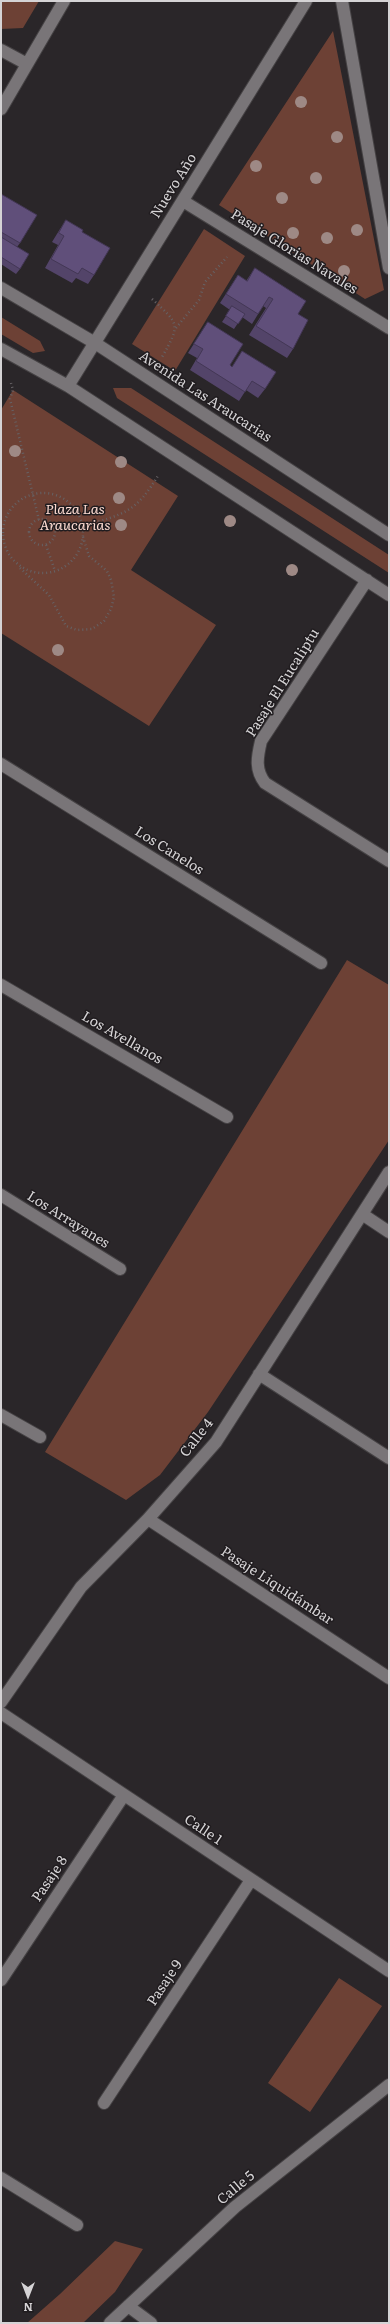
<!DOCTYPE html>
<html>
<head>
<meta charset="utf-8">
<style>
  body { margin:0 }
  #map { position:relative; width:390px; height:2324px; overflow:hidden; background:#2a2629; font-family:Literata,serif }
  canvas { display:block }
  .frame { position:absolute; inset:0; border:2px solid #d5d3d5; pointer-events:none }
  .north { position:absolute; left:8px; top:2276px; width:40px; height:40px; -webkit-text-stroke:3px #201c1f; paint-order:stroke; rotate:180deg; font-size:11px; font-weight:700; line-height:16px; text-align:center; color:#d5d3d5 }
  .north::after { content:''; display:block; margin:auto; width:14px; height:18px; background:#d5d3d5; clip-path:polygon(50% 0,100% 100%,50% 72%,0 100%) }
</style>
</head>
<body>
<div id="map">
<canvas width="390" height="2324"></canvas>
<div class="frame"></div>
<div class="north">N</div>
</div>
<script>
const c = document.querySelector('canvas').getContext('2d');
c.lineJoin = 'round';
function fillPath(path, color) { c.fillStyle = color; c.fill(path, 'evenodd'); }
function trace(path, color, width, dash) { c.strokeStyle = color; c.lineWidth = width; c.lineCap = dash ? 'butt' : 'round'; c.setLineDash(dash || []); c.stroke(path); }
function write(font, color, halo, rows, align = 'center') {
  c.font = font + ' Literata,serif'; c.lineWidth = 3; c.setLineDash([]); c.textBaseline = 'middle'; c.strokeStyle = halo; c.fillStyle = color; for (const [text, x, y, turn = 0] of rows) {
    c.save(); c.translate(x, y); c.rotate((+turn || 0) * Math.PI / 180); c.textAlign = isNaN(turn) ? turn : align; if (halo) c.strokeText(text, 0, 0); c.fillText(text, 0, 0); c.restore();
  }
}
fillPath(new Path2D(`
  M1,1H39L23,28L1,29Z
  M333,31L384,290L365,299L219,205Z
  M204,229L245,256L175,371L132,344Z
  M1,317L40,341L45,351L33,353L1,334Z
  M113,388H131L389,555V573L117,398Z
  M13,390L178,496L131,570L216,625L149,726L1,633V410Z
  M347,960L389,985V1140L208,1412L160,1475L126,1500L45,1452Z
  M339,1978L382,2006L310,2112L268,2083Z
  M115,2241L143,2249L115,2292L83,2323H27L60,2294Z`), '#6d4135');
const minor = new Path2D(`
  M342,1L389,268
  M1,50L27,64
  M1,109L64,1
  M183,201L389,328
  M1,288L95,343L389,535
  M1,349L68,386L389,595
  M68,386L306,1
  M367,580L261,741C257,758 255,770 265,783L389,861
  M1,764L321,963
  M1,985L227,1117
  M1,1195L120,1269
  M362,1214L389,1232
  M259,1374L389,1458
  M1,1415L40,1437
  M148,1519L389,1678
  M1,1702L81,1587L148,1519L216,1442L389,1172
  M1,1713L389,1971
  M1,1980L124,1795
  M104,2103L251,1880
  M1,2178L77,2225
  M128,2306L151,2323
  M110,2323L235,2207L389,2085`);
trace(minor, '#454244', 14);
trace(new Path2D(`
  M152,299C179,324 181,324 162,357
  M176,328L199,300L205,282L227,257
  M11,383L13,390L10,399L39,520
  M3 533a40 40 0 1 1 80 0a40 40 0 1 1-80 0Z
  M29 532a13 13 0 1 1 26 0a13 13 0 1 1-26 0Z
  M83,526C124,514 136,513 159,474
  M46,545L55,571
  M20,568L49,595L66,626L77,630L92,629L104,621L111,609L114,597L111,580L107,571L89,556L83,537`), '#666265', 2.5, [1, 3]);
trace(minor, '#797578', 12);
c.fillStyle = '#9e8985';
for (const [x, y] of [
  [301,102],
  [337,137],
  [256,166],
  [316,178],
  [282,198],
  [357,230],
  [293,233],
  [327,238],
  [344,271],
  [15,451],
  [121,462],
  [119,498],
  [230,521],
  [121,525],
  [292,570],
  [58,650]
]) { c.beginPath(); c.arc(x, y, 6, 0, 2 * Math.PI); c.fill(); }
fillPath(new Path2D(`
  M1,194L20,243L17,247L20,269L16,274L1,264Z
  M66,220L82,232L94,275L88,284L76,278L72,283L45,268L58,245L52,242L60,229Z
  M255,268L298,314L293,349L287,358L249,335L266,308L263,306L252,324L242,317L234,329L222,322L230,310L220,303L238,275L246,281Z
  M208,322L230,365L265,389L258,398L246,390L239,401L190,370L197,358L188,353Z`), '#534469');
const building = new Path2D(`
  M1,194L37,215L20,243L1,232Z
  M66,220L83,230L82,232L110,248L94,275L82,268L78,274L51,259L64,236L59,233Z
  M1,237L29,254L20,269L1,257Z
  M255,268L306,301L298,314L308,320L293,349L256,326L273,299L269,297L258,314L226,294L238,275L247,281Z
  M232,306L245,314L238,324L226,316Z
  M208,322L243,344L230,365L232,367L242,351L276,372L265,389L252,381L245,392L196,361L203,349L194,344Z`);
fillPath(building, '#604f7a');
trace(building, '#433755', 1);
write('14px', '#d5d3d5', '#201c1f', [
  ["Nuevo Año",174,186,-58],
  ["Pasaje Glorias Navales",294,252,32],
  ["Avenida Las Araucarias",205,397,33],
  ["Pasaje El Eucaliptu",283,683,-58],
  ["Los Canelos",169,851,32],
  ["Los Avellanos",122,1038,30],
  ["Los Arrayanes",68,1220,32],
  ["Calle 4",197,1438,-52],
  ["Pasaje Liquidámbar",277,1586,33],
  ["Calle 1",203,1830,34],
  ["Pasaje 8",50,1879,-56],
  ["Pasaje 9",165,1983,-57],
  ["Calle 5",236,2188,-40]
]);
write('italic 14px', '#fcdad0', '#201c1f', [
  ["Plaza Las",75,510],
  ["Araucarias",75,526]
]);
</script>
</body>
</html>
